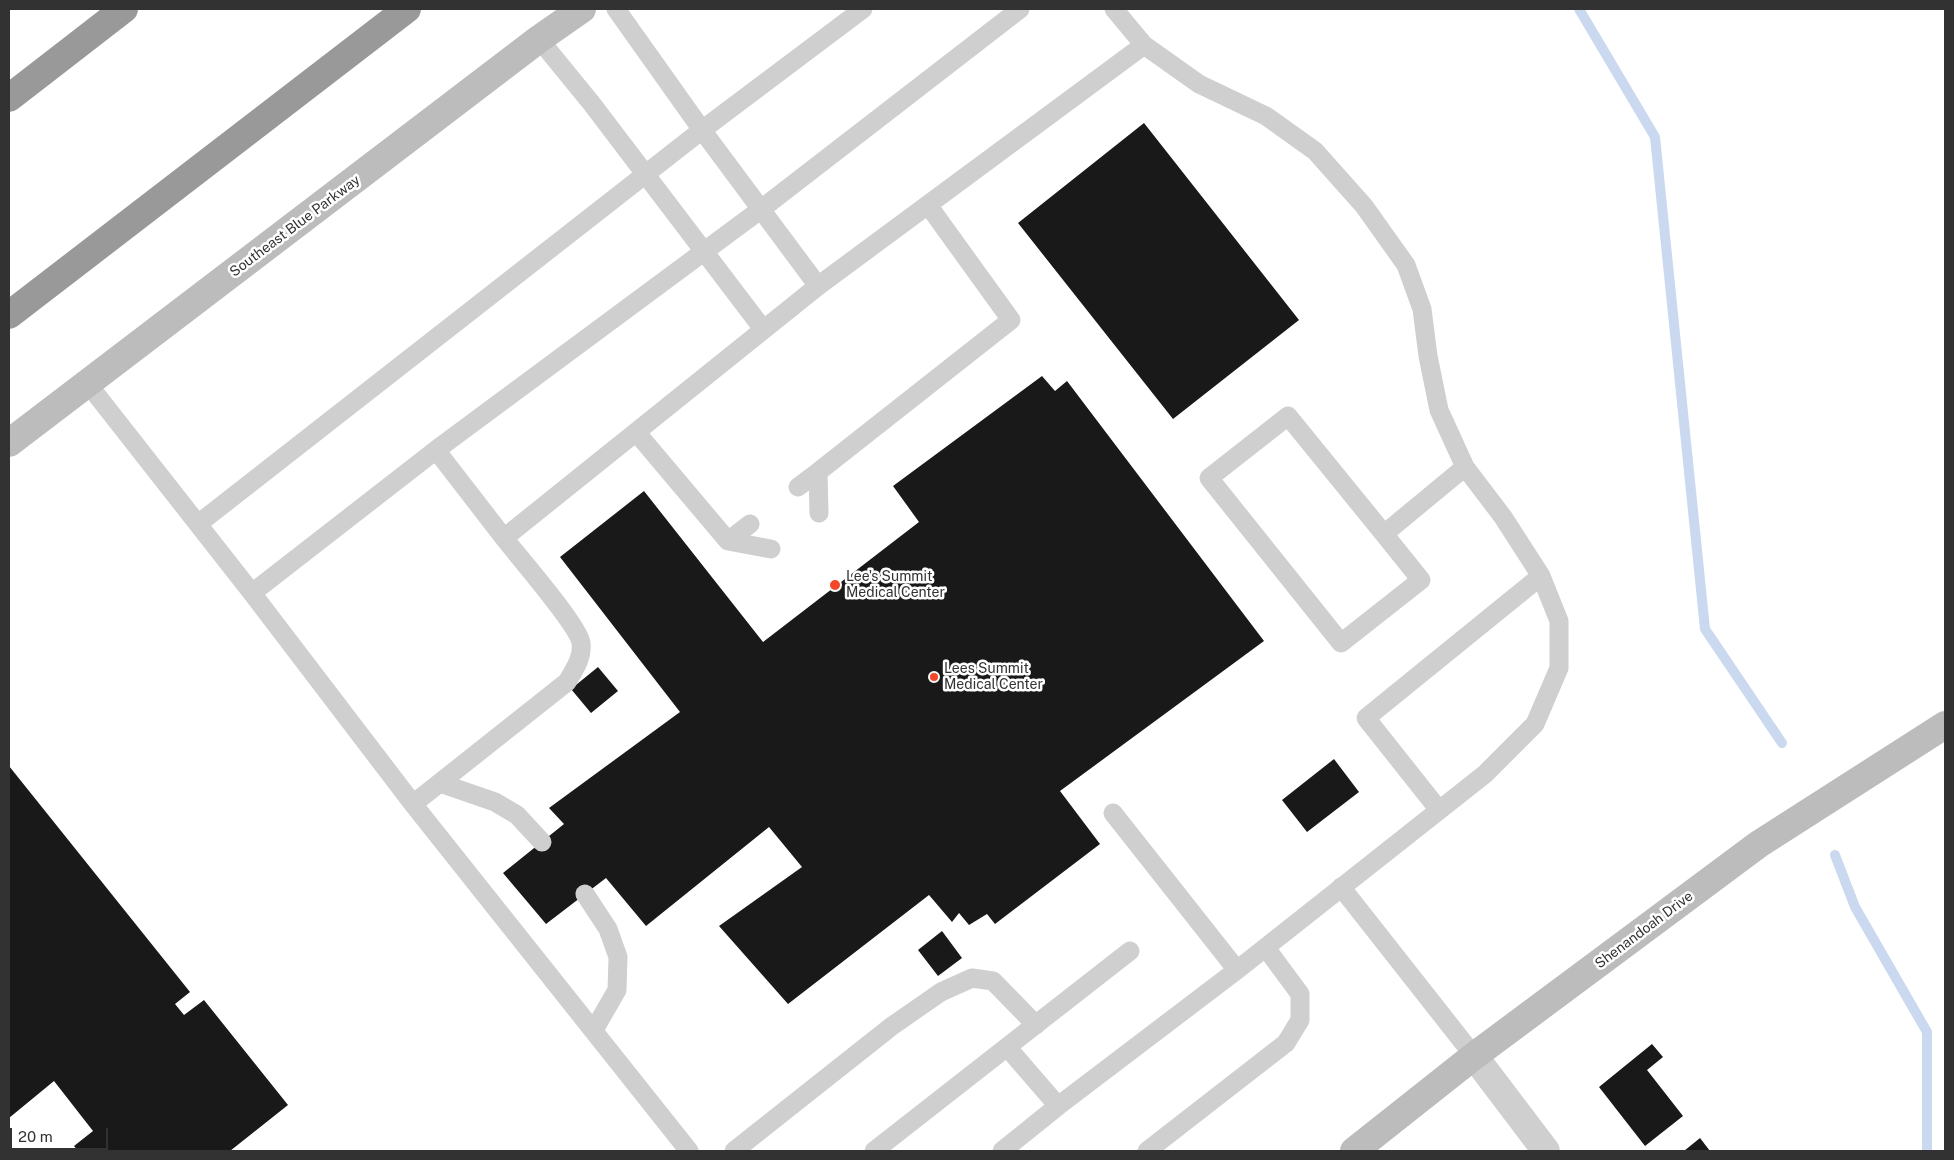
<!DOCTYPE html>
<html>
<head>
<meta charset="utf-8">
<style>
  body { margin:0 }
  #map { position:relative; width:1954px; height:1160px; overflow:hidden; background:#fff; font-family:"Public Sans",sans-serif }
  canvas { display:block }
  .frame { position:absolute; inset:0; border:10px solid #323232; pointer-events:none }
  .scale { position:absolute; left:10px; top:1128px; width:98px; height:22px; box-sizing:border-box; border:2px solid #323232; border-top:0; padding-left:6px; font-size:15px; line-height:18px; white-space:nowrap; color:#323232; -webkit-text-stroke:4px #fff; paint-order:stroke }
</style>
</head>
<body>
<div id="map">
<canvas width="1954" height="1160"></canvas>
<div class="frame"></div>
<div class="scale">20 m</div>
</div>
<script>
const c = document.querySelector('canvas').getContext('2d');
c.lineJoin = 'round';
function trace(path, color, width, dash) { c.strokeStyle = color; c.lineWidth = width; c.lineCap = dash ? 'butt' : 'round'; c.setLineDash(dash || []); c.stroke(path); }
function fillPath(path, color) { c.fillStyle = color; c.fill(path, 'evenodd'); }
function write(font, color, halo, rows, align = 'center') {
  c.font = font + ' "Public Sans",sans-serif'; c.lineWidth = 5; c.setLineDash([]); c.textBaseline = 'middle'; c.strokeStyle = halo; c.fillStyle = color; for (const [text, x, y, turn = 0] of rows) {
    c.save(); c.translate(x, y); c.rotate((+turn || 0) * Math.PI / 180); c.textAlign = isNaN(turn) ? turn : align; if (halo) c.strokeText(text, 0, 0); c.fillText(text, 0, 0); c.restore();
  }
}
trace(new Path2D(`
  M1579,9L1655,137L1705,629L1782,743
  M1835,855L1855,907L1927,1032V1151`), '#cad9f0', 10);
fillPath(new Path2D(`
  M1144,123L1299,320L1173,419L1018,223Z
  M1042,376L1055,391L1067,381L1264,641L1060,791L1100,844L995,924L987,914L969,925L959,913L952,922L929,895L788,1004L719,926L802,867L769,827L646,926L606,878L546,924L503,873L564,824L549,808L680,712L560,557L644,491L763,642L919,522L893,486Z
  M598,667L618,691L591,713L571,689Z
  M1334,759L1359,792L1307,832L1282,800Z
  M9,766L190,992L175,1004L184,1015L204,1000L288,1105L230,1151H78L74,1146L93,1131L54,1081L9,1118Z
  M942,931L962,958L938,976L918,950Z
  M1652,1044L1663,1057L1647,1070L1683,1116L1645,1146L1599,1087Z
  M1700,1138L1710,1151H1684Z`), '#191919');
trace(new Path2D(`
  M616,9L702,130L818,286
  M539,39L592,104L763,329
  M88,384L252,593L413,804L689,1151
  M636,432L728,541L771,549
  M436,450L504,538L818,286L1144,45
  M798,487L818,472
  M819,513L818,472L1011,320L928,205
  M198,524L702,130L863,9
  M1384,534L1421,580L1341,643L1209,478L1288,416L1384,534L1465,467
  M728,541L750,524
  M252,593L436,450L760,210L1020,9
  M440,783L495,802L517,815L542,842
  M413,804L567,682C574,670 583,658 581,643C579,626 518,556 504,538
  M1439,810L1366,718L1541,576
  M1113,813L1237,970
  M1341,887L1474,1056
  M585,894L608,929L618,957L617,990L594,1030
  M1007,1047L1130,951
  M734,1151L892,1026L941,992L972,978L993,981L1036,1025
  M874,1151L1007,1047L1058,1106
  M1002,1151L1058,1106L1237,970L1485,774L1535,724L1559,668V621L1541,576L1503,517L1465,467L1439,410L1428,356L1422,309L1406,265L1364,206L1315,151L1266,116L1199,84L1144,45L1114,9
  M1147,1151L1286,1043L1300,1020V994L1266,948`), '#cfcfcf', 19);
trace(new Path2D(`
  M1474,1056L1546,1151`), '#cfcfcf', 28);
trace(new Path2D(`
  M9,443L539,39L582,9
  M1354,1151L1474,1056L1759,844L1945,725`), '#bcbcbc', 28);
trace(new Path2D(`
  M9,98L124,9
  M9,315L407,9`), '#999', 28);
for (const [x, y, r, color] of [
  [835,585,6,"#f44628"],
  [934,677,5,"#f44628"]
]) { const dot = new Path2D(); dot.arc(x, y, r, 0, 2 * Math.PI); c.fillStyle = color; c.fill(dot); trace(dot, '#fff', 2); }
write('14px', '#323232', '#fff', [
  ["Southeast Blue Parkway",295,226,-37],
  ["Shenandoah Drive",1644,930,-37]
]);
write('14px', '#323232', '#fff', [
  ["Lee's Summit",846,577],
  ["Medical Center",846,593],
  ["Lees Summit",944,669],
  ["Medical Center",944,685]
], 'left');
</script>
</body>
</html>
